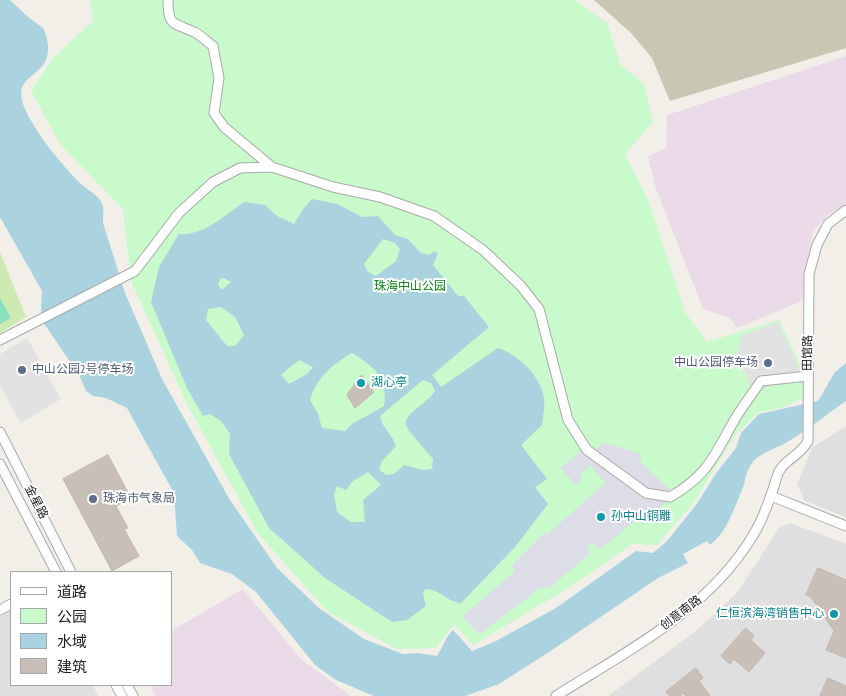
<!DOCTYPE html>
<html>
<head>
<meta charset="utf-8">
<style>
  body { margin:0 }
  #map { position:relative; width:846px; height:696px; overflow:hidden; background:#f2efe9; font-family:"PT Sans Narrow","Noto Sans SC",sans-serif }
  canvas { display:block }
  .legend { position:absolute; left:10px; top:571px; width:162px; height:115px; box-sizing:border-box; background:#fff; border:1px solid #a7a7a7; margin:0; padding:6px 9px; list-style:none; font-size:15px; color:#222 }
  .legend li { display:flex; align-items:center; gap:10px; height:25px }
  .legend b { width:25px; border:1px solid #a7a7a7 }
</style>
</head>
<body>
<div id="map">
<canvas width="846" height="696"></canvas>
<ul class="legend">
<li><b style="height:6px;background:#fff"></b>道路</li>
<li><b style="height:14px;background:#c8facc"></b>公园</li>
<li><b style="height:14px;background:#aad3df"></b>水域</li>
<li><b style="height:14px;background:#c7bfb8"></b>建筑</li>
</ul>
</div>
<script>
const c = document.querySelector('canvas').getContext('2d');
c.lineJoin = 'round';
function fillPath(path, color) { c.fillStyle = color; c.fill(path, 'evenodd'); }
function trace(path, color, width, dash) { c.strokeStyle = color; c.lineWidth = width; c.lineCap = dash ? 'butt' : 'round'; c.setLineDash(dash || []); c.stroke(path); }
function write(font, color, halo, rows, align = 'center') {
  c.font = font + ' "PT Sans Narrow","Noto Sans SC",sans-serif'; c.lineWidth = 4; c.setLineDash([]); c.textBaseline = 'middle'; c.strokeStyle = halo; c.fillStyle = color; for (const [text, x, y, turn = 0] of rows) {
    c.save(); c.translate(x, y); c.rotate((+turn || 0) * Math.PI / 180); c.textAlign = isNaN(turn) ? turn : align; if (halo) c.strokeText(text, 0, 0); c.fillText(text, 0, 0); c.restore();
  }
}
fillPath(new Path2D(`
  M846,426V517L805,501L797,484L812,448Z
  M790,523L846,544V696H608L697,630L738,592L779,528Z
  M11,610V685H93L98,696H0V616Z`), '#e0dfdf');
fillPath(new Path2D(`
  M846,56V204L828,215L813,231L802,301L737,328L730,318L703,309L655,186L648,156L666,148L667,115Z
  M243,589L301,659L351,696H156L150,685H171V631Z`), '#ebdbe8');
fillPath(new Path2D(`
  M594,0H846V48L670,101L652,58L631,33Z`), '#c7c7b4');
fillPath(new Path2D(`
  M0,252L26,317L0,333Z`), '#cdebb0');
fillPath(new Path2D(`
  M90,0H575L607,23L621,65L644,84L653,122L625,154L649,202L685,312L707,342L779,320L803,371L804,397L787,406L758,413L736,434L694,502L657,545L632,544L575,584L473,645L454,624L436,648L397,649L328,612L257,532L186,402L131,281L123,209L59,143L31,90L53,58L93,21Z`), '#c8facc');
fillPath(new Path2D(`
  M0,298L11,318L0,324Z`), '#88e0be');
fillPath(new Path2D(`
  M778,322L800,370V382L752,389L737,355L743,335Z
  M27,338L61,399L21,423L0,386V354Z`), '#e2e2e2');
fillPath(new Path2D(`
  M603,442L641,454L640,461L674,494L643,524L638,518L601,549L591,543L586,546L590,553L551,587L540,588L480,634L462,617L515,571L512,565L544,533L547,535L605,483L591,465L580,474L582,477L576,485L560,468L583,450L591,456Z`), '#dddde8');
fillPath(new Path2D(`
  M0,0H10L27,16L44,29C46,36 49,44 48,51C46,81 7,72 27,113C38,136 62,165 80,183C86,189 96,194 100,200C105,207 103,216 103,223L125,293L162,379L230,500L277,568L319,608L364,639L403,654L418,653L437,656C443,647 445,638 453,630L472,651L496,641L556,608L636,551L653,553L667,541L696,505L717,472L736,448L741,433L759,414L818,401L835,372L846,363V401C827,414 809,429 789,441C775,450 757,452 749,468C745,475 745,484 742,490C733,510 728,531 710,545L707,541L683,554L688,563L658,578L549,652L499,684L465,696H374L336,680L315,665L256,592L232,574L200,563L192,550L177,536L174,493L139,430L127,408L106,398L93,396L86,391L79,375L43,322L41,309L42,291L0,217Z
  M312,199L337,204L362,217L378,216L395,235L408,239L421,253L430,255L434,251L438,254L433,265L458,296H464L489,327L432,375L441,387L498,348C519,356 537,372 543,394C546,403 543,415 542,425L521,445L547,479L535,487L548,504L515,547L461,603C447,602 440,589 425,589L423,594L426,606L407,620L392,622L325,578L286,543L269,528L229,454L230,434L221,421L210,414L203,416L187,388L151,302L159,267L179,234C204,236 225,215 244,202L265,205L277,216L294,224L304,208ZM383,239L395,243L400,249L396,261L376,276L368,272L364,264ZM224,278L231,282L222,290L218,285L220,279ZM221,307L235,317L244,335L235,346H227L206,320L208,309ZM352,353C374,366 389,379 384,406L352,424L345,431L322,428L318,414L310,400C317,377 332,365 352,353ZM299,360L313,367L307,374L289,384L281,375ZM423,380L431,383L435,391C427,404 410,409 405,423L409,431L433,459L432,469L423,470L404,465L394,474L386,475L379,469L382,461L396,446C393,435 381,427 380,416ZM368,472L381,485L363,500L365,522H351L337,512L334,495L337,486L346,490L353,481Z`), '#aad3df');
const building = new Path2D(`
  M362,375L374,392L355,408L347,395Z
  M108,455L131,498L116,506L128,528L124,529L139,556L112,571L63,479Z
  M818,568L846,580V658L826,650L834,631L811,597L806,595Z
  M746,628L754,636L751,640L765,653L749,672L734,659L730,664L721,656Z
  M696,668L703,678L699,681L710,696H686L684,693L680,696H670L666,692Z
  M828,678L846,686V696H820Z`);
fillPath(building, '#c7bfb8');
trace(building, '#c4b6ab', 1);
const minor = new Path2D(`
  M168,0C168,27 173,22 194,32C201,35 207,42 213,46L219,78L214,113L224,127L272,167L333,187L380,197L434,216L483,250L521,286L539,309L568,420L587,450L646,493L670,497C708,475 714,456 735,419C743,406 752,394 761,381L808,376
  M0,340L135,271L179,213L213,182L240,168L272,167
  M0,432L71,572
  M0,464L56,572
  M771,496L846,526
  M0,610L11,604
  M116,685L122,696
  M127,685L133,696
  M556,696C627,651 707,611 752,537C761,523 767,507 772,492C775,485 776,476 780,470C786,459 801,455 808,441L809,274L817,245L828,224L846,210`);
trace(minor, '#a9a9a9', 11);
trace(minor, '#fff', 9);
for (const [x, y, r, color] of [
  [768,363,5,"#5c6f8a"],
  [22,370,5,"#5c6f8a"],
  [361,383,5,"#0f9aa8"],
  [93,499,5,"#5c6f8a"],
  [601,517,5,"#0f9aa8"],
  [834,614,5,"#0f9aa8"]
]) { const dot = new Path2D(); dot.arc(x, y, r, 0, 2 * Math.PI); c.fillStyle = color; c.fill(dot); trace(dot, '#fff', 2); }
write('12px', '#0c8416', '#fff', [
  ["珠海中山公园",410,287]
]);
write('12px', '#222', '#fff', [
  ["田馆路",808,353,-89],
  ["金星路",36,502,63],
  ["创意南路",681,613,-37]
]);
write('12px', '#4e5e75', '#fff', [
  ["中山公园停车场",758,363,"right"],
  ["中山公园2号停车场",32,370],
  ["珠海市气象局",103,499]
], 'left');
write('12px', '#0d838f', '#fff', [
  ["湖心亭",371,383],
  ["孙中山铜雕",611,517],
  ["仁恒滨海湾销售中心",824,614,"right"]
], 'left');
</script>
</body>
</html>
